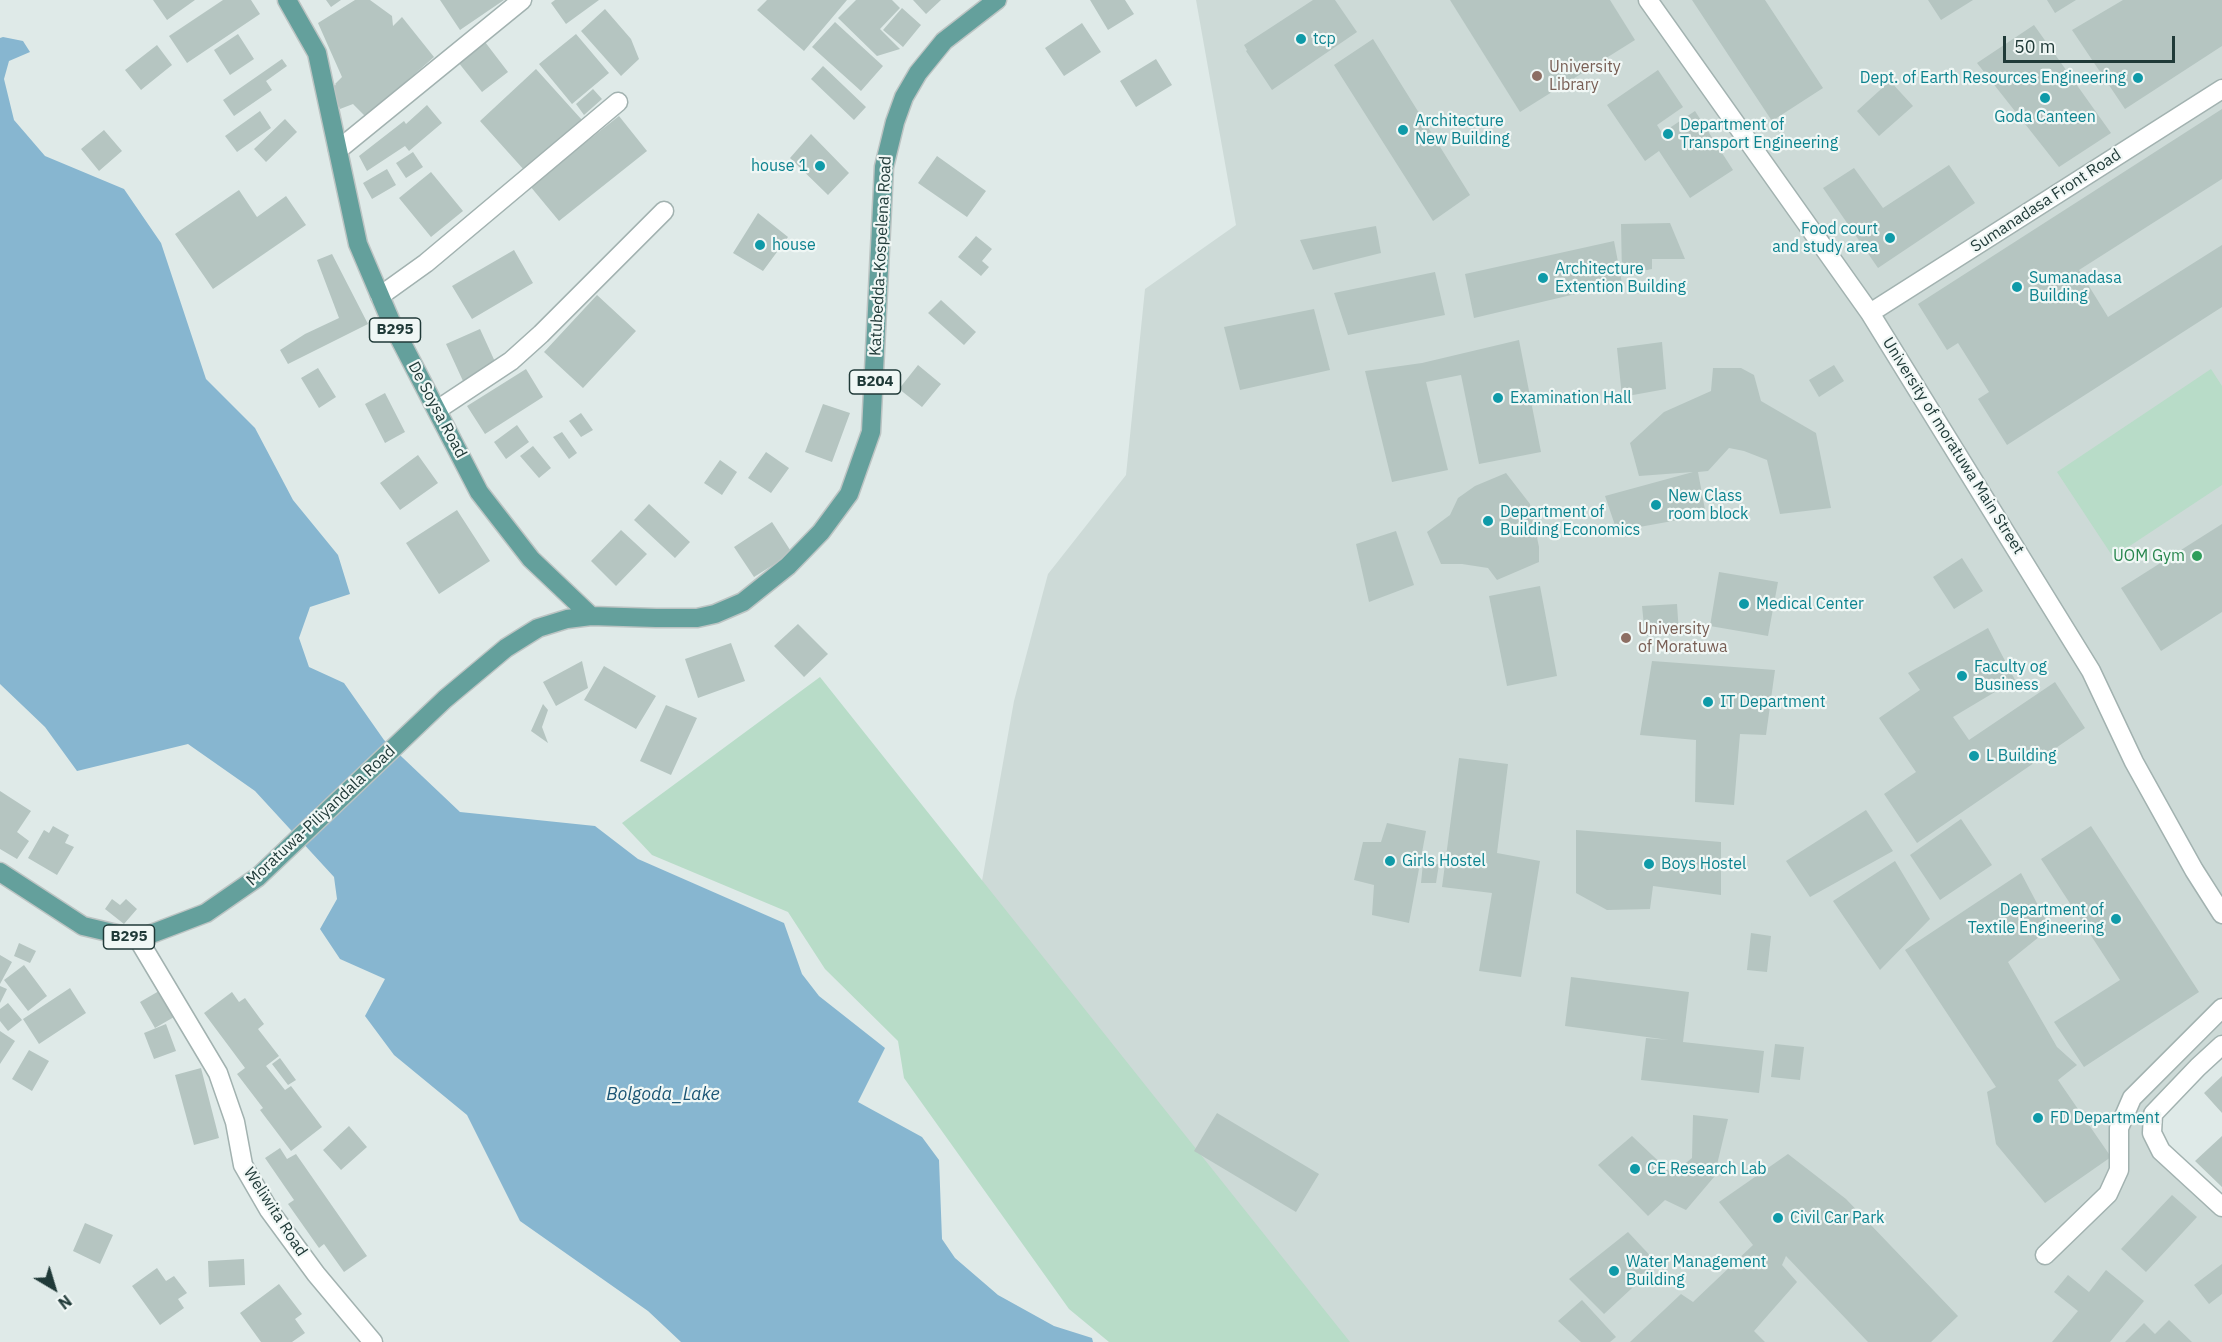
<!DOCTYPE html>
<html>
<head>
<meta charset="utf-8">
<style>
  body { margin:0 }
  #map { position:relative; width:2222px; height:1342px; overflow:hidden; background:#dfeae8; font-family:"IBM Plex Sans",sans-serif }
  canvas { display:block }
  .north { position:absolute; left:24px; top:1258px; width:60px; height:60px; -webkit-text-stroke:4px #f0f7f5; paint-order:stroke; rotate:142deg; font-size:16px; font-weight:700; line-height:24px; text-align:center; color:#203a38 }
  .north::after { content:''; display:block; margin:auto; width:21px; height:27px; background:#203a38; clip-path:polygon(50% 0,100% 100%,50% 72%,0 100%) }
  .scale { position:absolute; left:2003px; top:36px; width:172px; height:27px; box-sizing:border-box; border:3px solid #203a38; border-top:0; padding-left:8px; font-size:18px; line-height:21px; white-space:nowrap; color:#203a38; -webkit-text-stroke:4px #f0f7f5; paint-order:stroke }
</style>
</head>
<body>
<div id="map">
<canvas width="2222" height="1342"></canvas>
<div class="north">N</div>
<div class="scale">50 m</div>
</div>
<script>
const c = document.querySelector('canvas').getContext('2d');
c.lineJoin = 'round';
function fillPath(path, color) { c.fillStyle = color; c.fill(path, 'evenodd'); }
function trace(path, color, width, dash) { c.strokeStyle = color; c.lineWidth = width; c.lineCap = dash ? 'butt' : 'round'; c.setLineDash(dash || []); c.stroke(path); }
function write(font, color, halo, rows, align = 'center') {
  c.font = font + ' "IBM Plex Sans",sans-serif'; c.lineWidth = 4.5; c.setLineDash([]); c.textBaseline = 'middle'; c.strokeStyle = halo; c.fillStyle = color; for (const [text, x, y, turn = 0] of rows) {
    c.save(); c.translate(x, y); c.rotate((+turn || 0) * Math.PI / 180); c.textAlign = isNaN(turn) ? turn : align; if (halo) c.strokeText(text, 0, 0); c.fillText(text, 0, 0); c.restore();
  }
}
fillPath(new Path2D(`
  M1196,0H2222V1045L2160,1119L2167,1168L2222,1215V1342H1189L953,1044L1014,701L1048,574L1126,475L1145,289L1236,225Z`), '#cddad7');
fillPath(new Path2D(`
  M2211,369L2222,386V485L2113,557L2057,472Z
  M820,677L1350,1342H1109L1069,1309L904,1078L898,1041L825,969L788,912L652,855L622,823Z`), '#b8dcc8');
fillPath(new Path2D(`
  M3,37L23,41L30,52L9,61L4,79L14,120L45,156L124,189L161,243L206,379L255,428L293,500L338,555L350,594L310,607L299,638L309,667L344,683L384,740L460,812L595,826L638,859L784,923L802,974L819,996L885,1048L858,1102L922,1137L939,1160L942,1239L955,1258L998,1295L1054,1326L1092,1338L1093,1342H681L648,1311L520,1221L467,1115L394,1055L365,1016L385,979L340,959L320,929L337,899L334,877L255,791L188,744L77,771L45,727L0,684V38Z`), '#87b6d0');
fillPath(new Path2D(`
  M153,0H195L167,20Z
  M223,0H251L260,14L187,63L169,36Z
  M326,0H341L331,7Z
  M355,0H370L392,16L393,26L402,17L434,57L366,117L353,104L340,109L331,86L336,85L335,84L342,77L318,23Z
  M440,0H504L460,30Z
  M555,0H599L566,24L551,3Z
  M767,0H847L804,51L757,10Z
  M856,0H892L900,8L880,29L900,49L877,56L838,18Z
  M913,0H941L926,14Z
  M1090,0H1125L1134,14L1108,30Z
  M1313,0H1335L1357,32L1272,90L1246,51L1247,50L1244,45Z
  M1450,0H1610L1635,40L1520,112Z
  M1692,0H1765L1823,88L1772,121Z
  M1928,0H1973L1941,20Z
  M2047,0H2076L2055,13Z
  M2123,0H2222V46L2125,109L2072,30Z
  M902,8L921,25L903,47L883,30Z
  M605,9L631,39L639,59L621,76L581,31Z
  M835,22L883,66L861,91L812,47Z
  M1082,23L1101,52L1064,76L1045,48Z
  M2034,25L2111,133L2059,167L1977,63Z
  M238,34L254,59L230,75L214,50Z
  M576,34L609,73L572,104L539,64Z
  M1373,39L1470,195L1433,221L1334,65Z
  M485,42L508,72L482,92L458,62Z
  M157,45L172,65L141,90L125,70Z
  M282,59L287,66L266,81L272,90L234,116L223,100Z
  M1156,59L1172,85L1136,107L1120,81Z
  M823,66L866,107L854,120L811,79Z
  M536,69L582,120L525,171L480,121Z
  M1658,70L1683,107L1657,125L1662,133L1695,111L1733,170L1690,198L1659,151L1645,161L1607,105Z
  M1890,81L1913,106L1879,136L1857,111Z
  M593,89L602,99L584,115L576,104Z
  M427,105L442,123L409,151L405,146L367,171L359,156L404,121L406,124Z
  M2222,109V179L2079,270L2108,317L2222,245V307L2007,445L1978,399L1989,392L1958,343L1947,350L1918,304Z
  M260,111L271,128L237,152L225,136Z
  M619,116L647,151L559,221L530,186Z
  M285,119L297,132L266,162L254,149Z
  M104,130L122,151L99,171L81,149Z
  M811,134L849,173L828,195L790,158Z
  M413,152L423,167L406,178L396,163Z
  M937,156L986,191L967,217L918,183Z
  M1949,165L1975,203L1878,268L1823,188L1854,168L1883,208Z
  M387,169L396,185L372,199L363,183Z
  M431,172L463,211L431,237L399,198Z
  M239,190L257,217L286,196L306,225L213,289L175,234Z
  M758,213L788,237L763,271L733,253Z
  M1670,223L1685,259H1652V269L1622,275L1621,224Z
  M1376,226L1381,253L1313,270L1300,240Z
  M976,236L992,249L982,261L989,267L981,276L958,257Z
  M1614,241L1622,283L1474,318L1465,274Z
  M514,250L533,283L472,319L452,286Z
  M332,254L368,324L288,364L280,350L305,334L339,318L317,260Z
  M1435,272L1445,315L1348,335L1334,293Z
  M597,295L636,331L583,388L544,352Z
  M941,300L976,332L964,345L928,313Z
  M1314,309L1330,370L1240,390L1224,327Z
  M480,329L497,366L463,381L446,344Z
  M1519,340L1541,452L1479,464L1461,375L1426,382L1448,470L1392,482L1365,371L1422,363Z
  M1662,342L1666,389L1622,397L1617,348Z
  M918,365L941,384L922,407L899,389Z
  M1834,365L1844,381L1819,397L1809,380Z
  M318,368L336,397L319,408L301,378Z
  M1713,368H1741L1754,375L1761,401L1816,433L1831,508L1780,514L1767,460L1744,451L1729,448L1708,471L1698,472L1706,515L1617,531L1605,496L1693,472L1639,476L1630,443L1664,412L1711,391Z
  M526,369L543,397L485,434L467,406Z
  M385,393L405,432L385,443L365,404Z
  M823,404L850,413L832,462L805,452Z
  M581,413L593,430L581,437L569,421Z
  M517,425L529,442L506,459L494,442Z
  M562,432L577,453L569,459L553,437Z
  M533,446L551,468L539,478L520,456Z
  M766,452L789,468L771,493L748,478Z
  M418,455L438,483L400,510L380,483Z
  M720,460L737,472L722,495L704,483Z
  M1506,473L1530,504L1539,547V562L1497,580L1488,568L1462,564H1441L1427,532L1450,515L1458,498L1475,486Z
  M649,504L690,542L675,558L634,520Z
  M457,510L490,561L439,594L406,543Z
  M772,522L792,553L754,577L734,547Z
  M2222,524V612L2161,651L2121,588Z
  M621,530L647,554L616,586L591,561Z
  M1396,531L1414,585L1369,602L1356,544Z
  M1962,558L1983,591L1954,609L1933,577Z
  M1719,572L1778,582L1768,636L1710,626Z
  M1540,586L1557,676L1507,686L1489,596Z
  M1677,604L1679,634L1645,636L1642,606Z
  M798,624L828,654L804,677L774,646Z
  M1988,628L2015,680L1953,717L1969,740L2055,682L2085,728L1917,843L1884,794L1916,772L1879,718L1920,690L1908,673Z
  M731,643L745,681L698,698L685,659Z
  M582,661L588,688L556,706L543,682Z
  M1652,661L1775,670L1766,735L1740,734L1734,805L1695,802L1696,740L1640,735Z
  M604,666L656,696L636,729L584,700Z
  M543,704L548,710L542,727L548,743L531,731Z
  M666,705L697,718L671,775L640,761Z
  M1459,758L1508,764L1497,853L1540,861L1521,977L1479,971L1492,893L1442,887Z
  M0,791L31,811L17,832L29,841L17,859L0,849Z
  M1866,810L1893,851L1810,897L1786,861Z
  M1961,819L1992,865L1940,900L1910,855Z
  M1387,823L1426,831L1409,923L1372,915L1374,885L1354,880L1363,842H1381Z
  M53,826L69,835L65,843L74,847L57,875L28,858L44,830L49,833Z
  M2091,826L2199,992L2084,1067L2054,1022L2120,980L2041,859Z
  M1576,830L1721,842V895L1653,886L1650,909L1607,910L1576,893Z
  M1895,861L1930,919L1880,970L1833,901Z
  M1423,863L1439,864L1436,883H1421Z
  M2021,873L2050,928L2008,962L2057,1047L2077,1065L2058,1080L2111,1157L2045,1203L1996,1144L1987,1092L1996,1087L1905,950Z
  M112,899L120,905L126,899L137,909L124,924L105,909Z
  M1751,933L1771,936L1767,972L1747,970Z
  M19,943L36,951L30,963L14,956Z
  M0,955L12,962L0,984Z
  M24,965L47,996L28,1011L4,980Z
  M1571,977L1689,992L1683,1042L1764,1051L1759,1093L1641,1080L1646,1038L1669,1040L1565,1026Z
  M0,986L7,989L0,1003Z
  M70,988L86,1013L39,1044L23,1019Z
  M159,991L174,1017L155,1028L140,1002Z
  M232,992L239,1002L245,998L264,1024L258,1029L279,1056L266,1066L285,1090L291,1086L322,1127L291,1151L260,1110L263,1108L237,1074L245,1068L204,1013Z
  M8,1003L22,1020L8,1031L0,1021V1009Z
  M166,1024L176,1051L154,1059L144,1033Z
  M0,1031L15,1041L0,1064Z
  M1775,1044L1804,1047L1800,1080L1771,1077Z
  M29,1050L49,1061L32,1091L12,1079Z
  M280,1058L296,1080L288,1085L272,1064Z
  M201,1068L219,1138L194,1145L175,1075Z
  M2222,1076V1113L2204,1093Z
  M1217,1113L1319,1174L1296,1212L1194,1151Z
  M1693,1115L1728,1119L1714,1177L1686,1210L1665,1200L1648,1216L1598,1165L1632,1136L1672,1174L1692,1158Z
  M349,1126L367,1147L341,1170L323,1150Z
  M2222,1136V1187L2195,1161Z
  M280,1148L287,1159L296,1154L367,1256L344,1272L324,1244L319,1248L288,1204L294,1200L265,1158Z
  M1788,1154L1846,1199L1958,1316L1931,1342H1868L1786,1256L1782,1265L1797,1282L1754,1331L1765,1342H1630L1681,1294L1693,1302L1753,1245L1719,1202Z
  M2172,1195L2197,1217L2146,1272L2121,1249Z
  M85,1223L113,1235L100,1264L73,1251Z
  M1628,1232L1658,1264L1604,1314L1569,1279Z
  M244,1259L245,1285L209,1287L208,1261Z
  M2222,1264V1294L2209,1304L2194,1285Z
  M157,1268L166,1281L174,1276L187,1293L178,1299L184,1308L160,1325L132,1286Z
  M2106,1270L2144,1301L2110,1342H2052L2078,1311L2054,1292L2068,1275L2089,1292Z
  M279,1284L302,1314L295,1319L305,1333L292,1342H261L240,1313Z
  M1582,1300L1616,1337L1610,1342H1581L1558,1321Z
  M2169,1320L2192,1342H2125L2144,1323L2155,1334Z`), '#b5c5c1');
const street = new Path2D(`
  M1648,0L1870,313L2091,671L2134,762L2194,870L2222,914
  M338,150L522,0
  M380,296L426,263L618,102
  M1870,313L2222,89
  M437,410L511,361L541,334L664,211
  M138,939L218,1073L235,1122L243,1165L269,1210L316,1274L373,1342
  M2222,1045L2198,1067L2153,1114L2152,1133L2161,1151L2222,1207
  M2045,1255L2108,1194L2119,1170V1128L2132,1098L2222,1008`);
const primary = new Path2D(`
  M287,0L317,53L358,244L392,324L479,492L531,559L591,616
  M0,872L83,926L138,939L206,913L258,877L445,699L506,648L538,628L567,619L591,616L656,618H697L715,614L743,602L788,566L821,532L849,494L871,432L884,167L895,122L904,97L918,73L944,41L997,0`);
trace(street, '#a2b2b0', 21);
trace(primary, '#bcc4c3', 21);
trace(street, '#fff', 18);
trace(primary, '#64a09c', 18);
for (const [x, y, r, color] of [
  [1301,39,6,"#0f9aa8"],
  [1537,76,6,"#8d6e63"],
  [2138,78,6,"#0f9aa8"],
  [2045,98,6,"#0f9aa8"],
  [1403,130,6,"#0f9aa8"],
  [1668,134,6,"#0f9aa8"],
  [820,166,6,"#0f9aa8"],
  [1890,238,6,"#0f9aa8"],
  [760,245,6,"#0f9aa8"],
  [1543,278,6,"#0f9aa8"],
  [2017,287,6,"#0f9aa8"],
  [1498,398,6,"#0f9aa8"],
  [1656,505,6,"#0f9aa8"],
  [1488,521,6,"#0f9aa8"],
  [2197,556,6,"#2e9e5b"],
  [1744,604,6,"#0f9aa8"],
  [1626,638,6,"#8d6e63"],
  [1962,676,6,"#0f9aa8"],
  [1708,702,6,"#0f9aa8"],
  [1974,756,6,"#0f9aa8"],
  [1390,861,6,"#0f9aa8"],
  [1649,864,6,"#0f9aa8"],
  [2116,919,6,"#0f9aa8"],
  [2038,1118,6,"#0f9aa8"],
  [1635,1169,6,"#0f9aa8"],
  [1778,1218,6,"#0f9aa8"],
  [1614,1271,6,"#0f9aa8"]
]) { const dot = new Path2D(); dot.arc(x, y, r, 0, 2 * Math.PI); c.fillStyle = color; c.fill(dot); trace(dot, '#f0f7f5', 2); }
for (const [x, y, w] of [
  [395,330,51],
  [875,382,51],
  [129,937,51]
]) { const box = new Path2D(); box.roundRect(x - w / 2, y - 12, w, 24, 4.5); c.fillStyle = '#f0f7f5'; c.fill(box); trace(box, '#203a38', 1.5); }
write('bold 15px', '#203a38', null, [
  ["B295",395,330],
  ["B204",875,382],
  ["B295",129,937]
]);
write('16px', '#0d838f', '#f0f7f5', [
  ["tcp",1313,39],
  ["Dept. of Earth Resources Engineering",2126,78,"right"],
  ["Goda Canteen",2045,117,"center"],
  ["Architecture",1415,121],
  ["New Building",1415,139],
  ["Department of",1680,125],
  ["Transport Engineering",1680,143],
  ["house 1",808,166,"right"],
  ["Food court",1878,229,"right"],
  ["and study area",1878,247,"right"],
  ["house",772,245],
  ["Architecture",1555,269],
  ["Extention Building",1555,287],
  ["Sumanadasa",2029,278],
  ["Building",2029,296],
  ["Examination Hall",1510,398],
  ["New Class",1668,496],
  ["room block",1668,514],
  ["Department of",1500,512],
  ["Building Economics",1500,530],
  ["Medical Center",1756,604],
  ["Faculty og",1974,667],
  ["Business",1974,685],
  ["IT Department",1720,702],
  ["L Building",1986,756],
  ["Girls Hostel",1402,861],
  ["Boys Hostel",1661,864],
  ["Department of",2104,910,"right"],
  ["Textile Engineering",2104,928,"right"],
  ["FD Department",2050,1118],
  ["CE Research Lab",1647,1169],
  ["Civil Car Park",1790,1218],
  ["Water Management",1626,1262],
  ["Building",1626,1280]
], 'left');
write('16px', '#785e54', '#f0f7f5', [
  ["University",1549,67],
  ["Library",1549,85],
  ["University",1638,629],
  ["of Moratuwa",1638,647]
], 'left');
write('16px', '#203a38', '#f0f7f5', [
  ["Sumanadasa Front Road",2046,201,-33],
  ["Katubedda-Kospelena Road",881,256,-87],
  ["De Soysa Road",437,410,62],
  ["University of moratuwa Main Street",1953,446,58],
  ["Moratuwa-Piliyandala Road",321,816,-43],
  ["Weliwita Road",275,1212,57]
]);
write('16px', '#27864d', '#f0f7f5', [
  ["UOM Gym",2185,556]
], 'right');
write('italic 18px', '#1b5575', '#f0f7f5', [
  ["Bolgoda_Lake",663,1095]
]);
</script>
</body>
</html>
